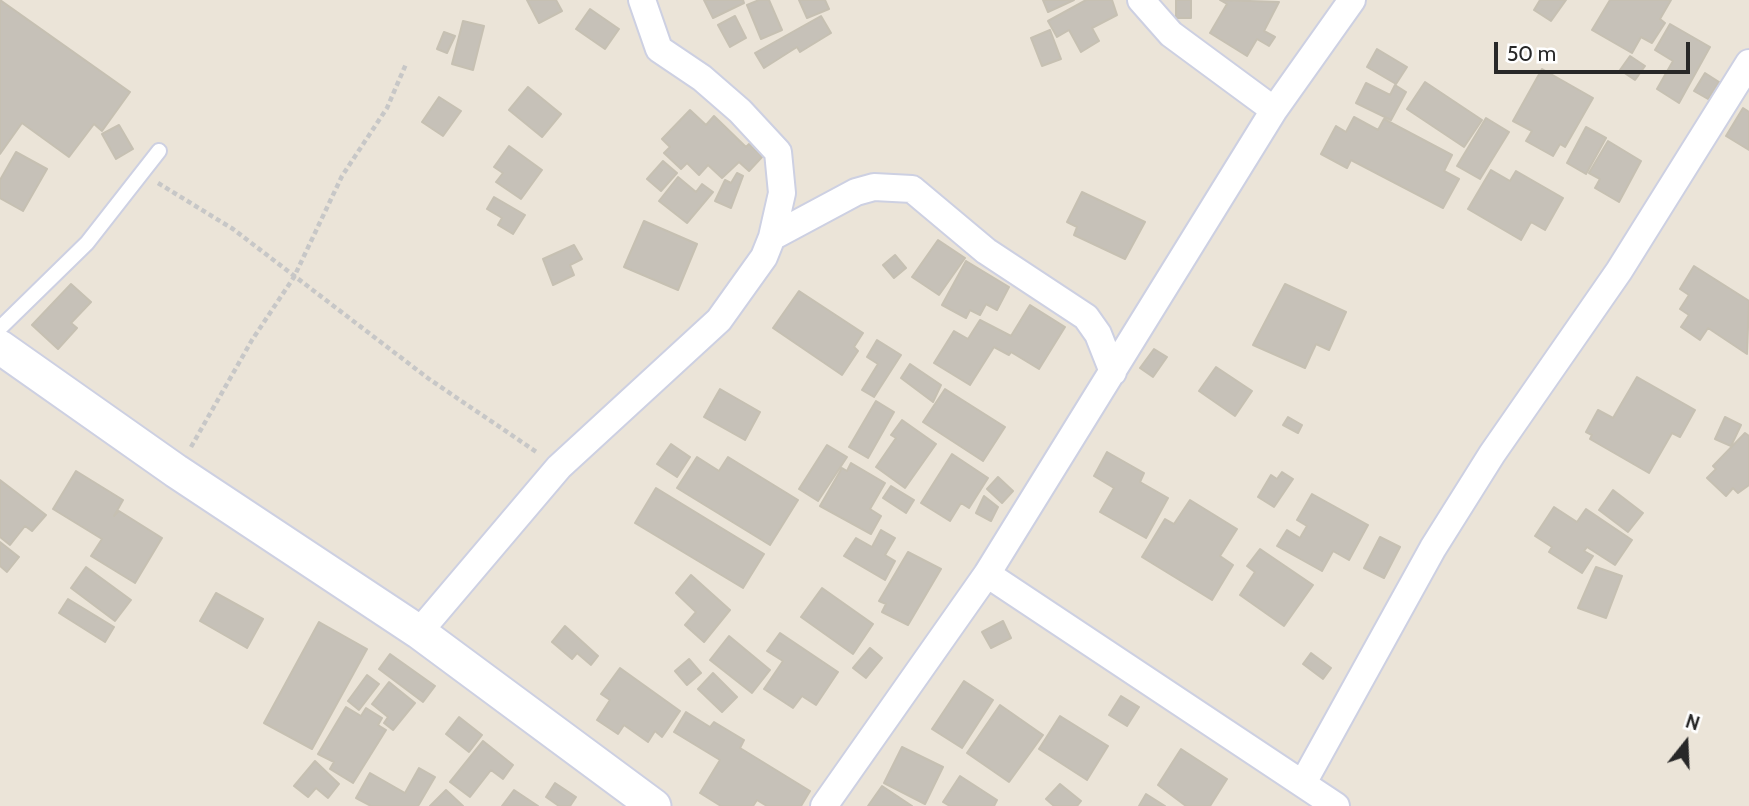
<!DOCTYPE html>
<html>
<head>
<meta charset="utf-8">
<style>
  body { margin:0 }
  #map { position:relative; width:1749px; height:806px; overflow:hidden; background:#ebe4d8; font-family:Cabin,sans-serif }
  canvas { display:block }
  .north { position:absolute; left:1651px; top:708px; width:70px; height:70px; -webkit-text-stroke:5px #fff; paint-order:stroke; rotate:18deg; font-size:19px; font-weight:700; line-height:28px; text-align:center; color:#282828 }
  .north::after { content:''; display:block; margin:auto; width:24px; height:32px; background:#282828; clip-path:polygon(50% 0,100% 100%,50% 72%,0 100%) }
  .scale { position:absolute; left:1494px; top:42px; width:196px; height:32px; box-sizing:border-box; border:4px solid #282828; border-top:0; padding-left:9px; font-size:21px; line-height:24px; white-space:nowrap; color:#282828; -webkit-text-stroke:5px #fff; paint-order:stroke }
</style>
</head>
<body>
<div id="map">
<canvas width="1749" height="806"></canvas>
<div class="north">N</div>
<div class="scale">50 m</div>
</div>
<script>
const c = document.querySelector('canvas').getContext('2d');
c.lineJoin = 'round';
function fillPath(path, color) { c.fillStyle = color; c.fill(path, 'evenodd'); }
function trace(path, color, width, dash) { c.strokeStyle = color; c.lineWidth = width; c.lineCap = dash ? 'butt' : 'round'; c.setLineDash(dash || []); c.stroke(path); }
const building = new Path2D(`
  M0,0L130,92L102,131L94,124L69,157L22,123L0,154Z
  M527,0H556L562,11L539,23Z
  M704,0H743L744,3L713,18Z
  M759,0H769L782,30L761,39L747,5Z
  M799,0H825L829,9L807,18Z
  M1043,0H1074L1048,12Z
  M1086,0H1112L1117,15L1092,28L1099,41L1081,52L1069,30L1057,37L1048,21Z
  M1176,0H1191V18H1176Z
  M1220,0L1279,2L1264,31L1275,37L1269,46L1257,39L1247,56L1210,33L1227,4Z
  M1540,0H1566L1551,21L1534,10Z
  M1610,0H1671L1660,19L1665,23L1652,43L1641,37L1632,53L1592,30Z
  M590,9L619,29L605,49L576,29Z
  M735,16L746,38L730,47L718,25Z
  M821,16L831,33L800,52L797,47L764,68L755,53Z
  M463,21L484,26L473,70L452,64Z
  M1670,24L1710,47L1679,103L1657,89L1673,61L1655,50Z
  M1050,30L1061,59L1042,66L1031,38Z
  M444,32L455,36L447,53L437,49Z
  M1377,49L1407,67L1396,84L1367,67Z
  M1630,56L1645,66L1635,80L1620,70Z
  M1542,69L1593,98L1565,147L1560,144L1553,156L1526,141L1532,131L1513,121Z
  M1705,73L1719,82L1708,99L1694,91Z
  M1425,82L1482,120L1464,147L1407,109Z
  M1366,83L1390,95L1395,85L1406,92L1391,120L1356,103Z
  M528,87L561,114L542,137L509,110Z
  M439,97L461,111L443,136L422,122Z
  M1743,108L1749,112V150L1726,136Z
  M690,110L706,125L714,116L746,147L749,144L762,157L749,171L739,162L722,178L708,165L699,175L687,163L681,169L664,153L670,147L662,139Z
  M1354,117L1378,130L1384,119L1452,155L1444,171L1459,179L1443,208L1351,160L1347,168L1321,154L1336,126L1346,132Z
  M1486,118L1509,132L1480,179L1457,166Z
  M119,125L133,149L116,159L102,134Z
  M1586,127L1606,138L1586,174L1567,163Z
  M1608,141L1641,161L1619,202L1595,188L1600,179L1589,173Z
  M509,146L542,170L521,199L496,182L503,173L494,167Z
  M16,152L47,169L23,211L0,198V180Z
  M663,161L677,173L661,191L647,179Z
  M1491,170L1510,181L1516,171L1563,198L1545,230L1531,222L1521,240L1468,209Z
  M737,173L743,176L731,208L715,201L725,180L731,183Z
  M678,177L696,192L702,184L713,192L687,223L659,201Z
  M1082,192L1145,222L1125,259L1074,235L1077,227L1067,222Z
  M494,197L525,215L513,234L498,225L502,218L487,209Z
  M644,221L697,244L678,290L624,267Z
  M938,240L965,258L939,295L912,277Z
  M574,245L582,259L570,265L574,275L553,285L543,259Z
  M895,255L906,268L894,278L883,265Z
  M966,261L1009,287L997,310L986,304L980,315L970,310L966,318L942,305Z
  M1694,266L1749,301L1747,354L1708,328L1700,340L1681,327L1689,315L1680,309L1689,295L1680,289Z
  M71,284L91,302L71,323L77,328L58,349L32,325Z
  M1285,284L1346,312L1329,350L1316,344L1305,368L1253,345Z
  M799,291L863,333L854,347L858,351L842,375L773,328Z
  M1030,305L1065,327L1039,369L1011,352L1009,355L994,347L970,385L934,363L954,331L968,339L980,320L1011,336Z
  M877,340L901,355L874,397L862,390L878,364L867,357Z
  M1154,349L1167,357L1153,377L1140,368Z
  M910,364L941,385L933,402L901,378Z
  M1216,367L1252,391L1235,416L1199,391Z
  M1637,377L1695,410L1680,437L1672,433L1649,473L1590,439L1592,435L1586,432L1598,410L1613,418Z
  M720,389L760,412L745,440L704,417Z
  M945,389L1005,427L983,461L923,422Z
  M876,401L894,412L868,458L849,447Z
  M1288,417L1302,425L1298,433L1283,425Z
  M1725,417L1741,425L1731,446L1715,439Z
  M902,420L936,444L905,488L876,467L896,438L891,435Z
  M1745,433L1749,436V485L1738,493L1733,488L1726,496L1707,478L1716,469L1713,466Z
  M671,444L690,457L677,477L657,464Z
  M827,445L847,457L818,501L799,489Z
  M1107,452L1144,473L1140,482L1168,498L1146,538L1100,512L1114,488L1094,476Z
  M952,454L988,478L969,508L961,503L950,521L921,503Z
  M697,457L719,471L728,457L798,500L770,545L677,488Z
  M851,463L885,483L870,509L881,516L871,534L820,506L842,468L847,471Z
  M76,471L123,500L114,516L119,511L162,538L135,583L91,556L102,539L53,509Z
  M1282,472L1293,479L1274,507L1258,497L1271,475L1277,479Z
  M998,477L1013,491L1002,503L987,489Z
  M0,480L46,515L32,531L25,526L10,545L0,537Z
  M891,486L914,500L906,513L883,498Z
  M656,488L764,554L743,588L635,523Z
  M1613,490L1643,513L1628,532L1599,510Z
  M1312,494L1368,525L1349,560L1333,551L1322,571L1277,546L1287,530L1300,538L1307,526L1297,520Z
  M984,496L998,507L991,521L976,513Z
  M1190,500L1237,529L1220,556L1233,565L1212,600L1142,557L1165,519L1174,524Z
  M1554,507L1577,522L1586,509L1632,540L1615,565L1587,547L1584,551L1593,556L1582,573L1549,552L1552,547L1535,536Z
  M881,530L895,538L885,555L895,561L885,580L844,556L856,538L872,547Z
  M1380,537L1400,547L1384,578L1364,568Z
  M0,542L19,557L7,572L0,566Z
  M1260,549L1313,585L1284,626L1240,595L1255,572L1247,566Z
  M908,552L941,569L908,625L882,612L886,604L879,601Z
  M86,567L131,600L115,621L71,588Z
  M1596,567L1622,576L1606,618L1578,608Z
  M691,575L730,610L704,642L685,625L696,612L676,593Z
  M822,588L873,624L853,654L801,617Z
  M216,593L263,619L247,648L200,621Z
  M68,599L114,627L105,642L59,613Z
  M1003,621L1011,638L991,648L982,632Z
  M319,622L367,649L312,749L264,723Z
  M565,626L598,656L591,665L577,653L572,659L552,642Z
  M780,633L838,672L816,705L802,696L793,708L764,689L783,661L767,651Z
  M729,636L770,670L752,693L710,660Z
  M870,648L882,658L866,678L853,668Z
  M1311,653L1331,668L1323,679L1303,664Z
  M390,654L435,686L423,702L379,669Z
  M689,659L701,673L687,685L675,671Z
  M620,668L680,711L662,737L655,731L648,742L624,725L618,734L597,720L610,700L601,694Z
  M713,673L737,697L722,712L698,689Z
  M367,675L379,684L359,710L348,701Z
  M964,681L993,700L962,748L932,729Z
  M389,682L415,703L393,730L384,723L388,717L372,704Z
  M1121,696L1139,707L1127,726L1109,715Z
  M1000,705L1043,735L1009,782L967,753Z
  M346,707L361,716L366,708L382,718L378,725L386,730L353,783L330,769L334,762L318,754Z
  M686,712L710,727L714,722L744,740L740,748L810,791L801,806H767L757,800L753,806H721L700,793L720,760L674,732Z
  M1060,716L1108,746L1087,780L1039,749Z
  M459,717L482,735L469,752L446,734Z
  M483,741L513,765L503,779L491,770L470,797L450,782Z
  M902,747L943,767L925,804L884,783Z
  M1181,749L1227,779L1210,806H1186L1158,785Z
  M315,761L339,784L328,798L316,788L308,797L294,786Z
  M419,768L435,777L418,806H371L356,798L370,773L405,793Z
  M960,776L997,800L994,806H950L943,802Z
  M555,783L576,797L570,806H559L546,797Z
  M1060,784L1081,801L1077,806H1054L1046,799Z
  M882,786L912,806H868Z
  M446,790L463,806H430Z
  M514,790L538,806H502Z
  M1146,794L1165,806H1139Z`);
fillPath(building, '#c6c1b8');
trace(building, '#c6c0b2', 2);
const service = new Path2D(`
  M0,328L87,243L159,151`);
const minor = new Path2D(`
  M1141,0L1171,34L1274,110
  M772,237L856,192L874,187L912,189L986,251L1086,317L1098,334L1113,372
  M987,574L1336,806
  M419,632L559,467L719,320L764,257L772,237L782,193L778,152L740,111L702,78L659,49L642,0
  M1303,783L1433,548L1492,454L1619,271L1749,63
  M824,806L987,574L1274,110L1352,0`);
const tertiary = new Path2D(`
  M0,347L176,471L419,632L654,806`);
trace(service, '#cdd0e2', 18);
trace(minor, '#cdd0e2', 30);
trace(tertiary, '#cdd0e2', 37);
trace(new Path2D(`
  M158,183L233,229L429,379L538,453
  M191,447L252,340L294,277L342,176L387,108L406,64`), '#c7c7c7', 4.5, [5, 3.5]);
trace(service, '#fff', 14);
trace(minor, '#fff', 26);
trace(tertiary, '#fff', 33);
</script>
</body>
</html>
